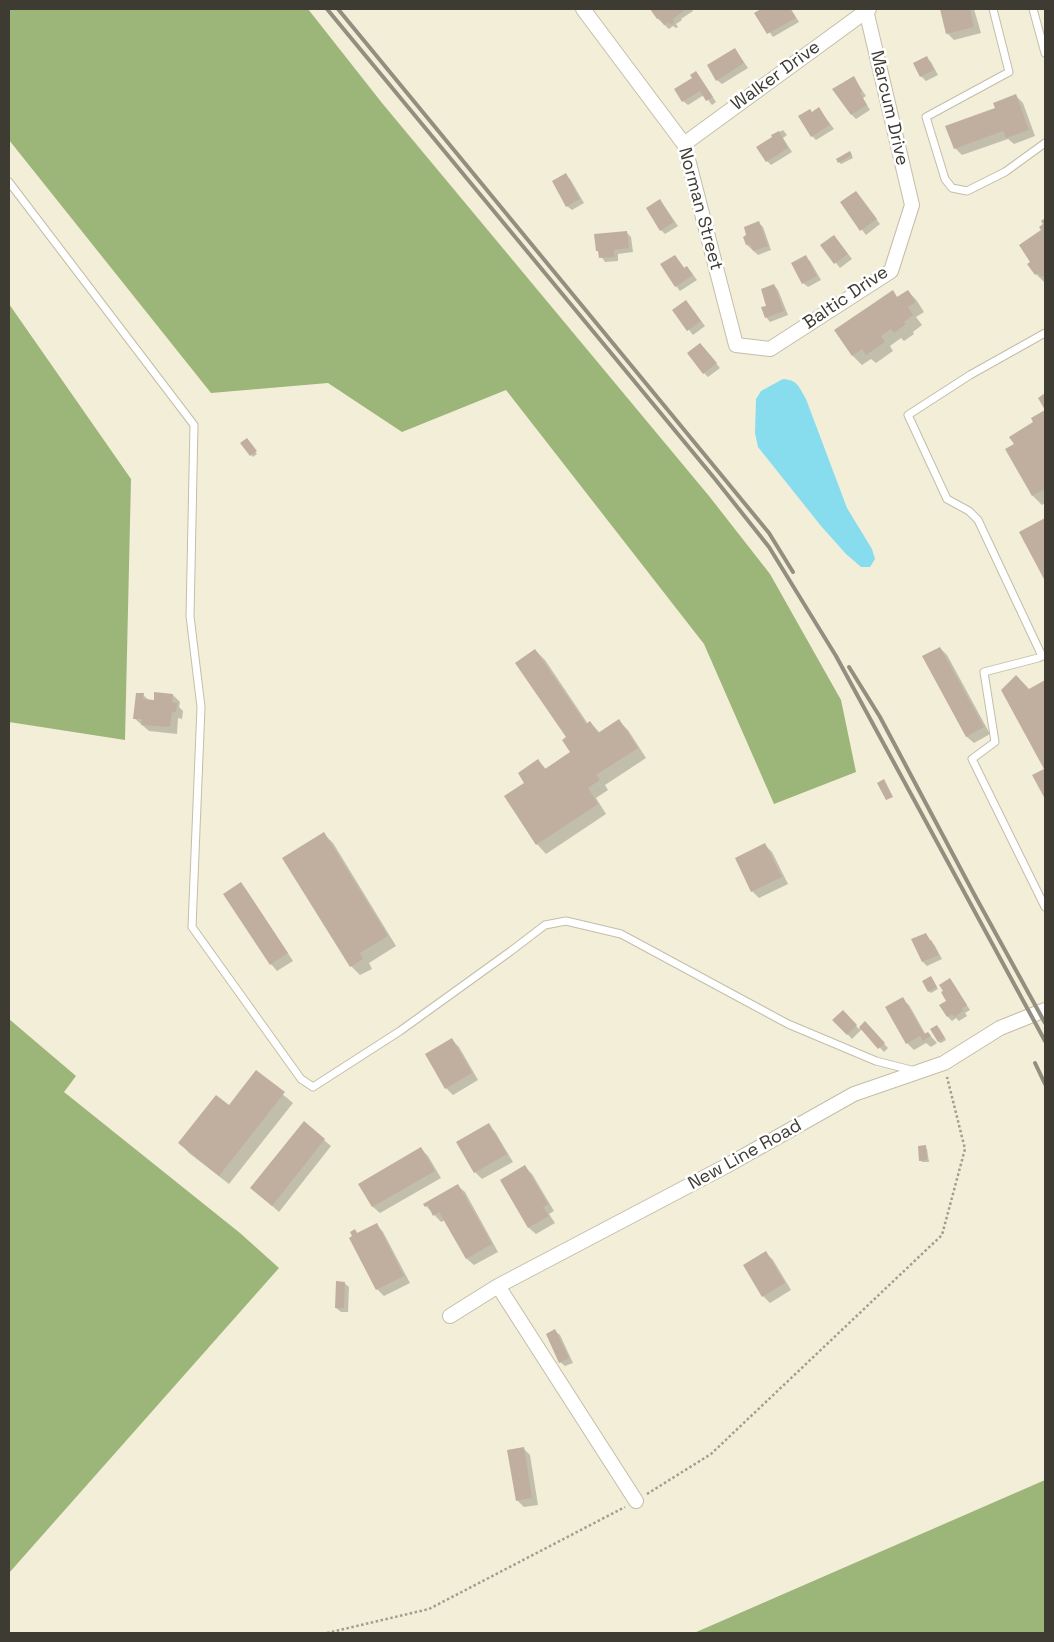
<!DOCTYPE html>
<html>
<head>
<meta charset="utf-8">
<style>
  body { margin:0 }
  #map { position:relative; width:1054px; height:1642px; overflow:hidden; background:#f3eed8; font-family:"Space Grotesk",sans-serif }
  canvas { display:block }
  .frame { position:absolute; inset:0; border:10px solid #3d3b32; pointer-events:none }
</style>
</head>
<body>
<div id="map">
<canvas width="1054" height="1642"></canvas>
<div class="frame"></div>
</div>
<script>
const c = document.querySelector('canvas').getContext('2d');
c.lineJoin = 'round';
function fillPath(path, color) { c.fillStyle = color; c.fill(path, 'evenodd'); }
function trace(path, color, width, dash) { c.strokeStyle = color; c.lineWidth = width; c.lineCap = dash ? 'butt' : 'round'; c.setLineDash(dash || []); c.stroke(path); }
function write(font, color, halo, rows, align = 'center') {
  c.font = font + ' "Space Grotesk",sans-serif'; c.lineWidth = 5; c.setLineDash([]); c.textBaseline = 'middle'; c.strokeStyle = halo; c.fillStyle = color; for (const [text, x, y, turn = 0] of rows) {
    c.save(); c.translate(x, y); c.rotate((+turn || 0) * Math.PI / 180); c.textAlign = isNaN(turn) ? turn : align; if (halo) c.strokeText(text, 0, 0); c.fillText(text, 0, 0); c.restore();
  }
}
fillPath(new Path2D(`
  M9,9H308L382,103L709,496L770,574L841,700L856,772L774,804L704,644L506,390L402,432L328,383L211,393L9,140Z
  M9,304L131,479L125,740L9,722Z
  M9,1019L76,1076L64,1092L240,1233L279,1268L9,1573Z
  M1045,1480V1633H694Z`), '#9cb579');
fillPath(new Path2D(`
  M783,379C798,380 799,387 806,399L847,508L872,549L875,559L870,567H861L846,554L821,526L758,447L755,433L756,399L761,391Z`), '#87ddee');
fillPath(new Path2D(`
  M652,9H692L693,11L681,19L682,20L676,24L678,27L676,28L673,26L669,29L658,19Z
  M763,9H770L772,11L775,9H791L799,22L773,37L756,13Z
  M941,9H974L981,33L954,40L947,33Z
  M735,49L748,68L722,84L717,80Z
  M927,58L931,62L938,75L926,81L921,76Z
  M696,72L716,102L712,105L704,95L688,105L683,101Z
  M853,77L866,96L863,98L870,110L856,119L852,115Z
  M1016,96L1023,103L1035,136L1014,144L1008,139L962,155L955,148L997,109Z
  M819,109L834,129L816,140L812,136V113Z
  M783,130L787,135L783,138L792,152L771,165L767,161L773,138L772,136Z
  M851,154L853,158L841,164L837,160Z
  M565,174L570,179L584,203L572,210L567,206Z
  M856,192L880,224L866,235L841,203Z
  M660,200L678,226L665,234L661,230Z
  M1045,220V283L1036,274L1032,262L1044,224L1043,222Z
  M759,223L763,227L771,250L758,255L747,245L744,237Z
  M627,233L631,237L633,252L618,254V261L605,262L597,250Z
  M834,236L852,259L840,268L822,245Z
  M675,256L685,269L687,268L691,272L697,280L680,291L676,286Z
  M805,257L810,261L821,280L808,287L803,283Z
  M774,285L778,290L788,315L770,322L766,317Z
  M908,291L917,301L924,312L916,317L922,325L913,332L914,334L904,341L901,338L890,346L893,351L876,363L871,359L862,365L853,356L836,331L892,292L898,298Z
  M690,306L705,326L693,335L674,311Z
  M704,349L720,368L708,377L704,373Z
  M1045,411V503L1042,505L1033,496L1007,450L1016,445L1035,423L1032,419Z
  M248,441L257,454L253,457L242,443Z
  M1045,520V578L1021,532Z
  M940,648L947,655L990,734L974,743L967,737L924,657Z
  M535,650L545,660L588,724L590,722L600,733L619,721L628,730L646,758L605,785L608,790L596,798L606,814L546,854L537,844L526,783L538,761L547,770L572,752Z
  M1045,681V768L1003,690H1029Z
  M143,695L150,701H155L173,695L180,702L179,707L183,711L182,719L178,718L177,734L149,731L134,718Z
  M324,834L333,843L396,946L369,963L372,969L360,975L351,966Z
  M765,845L772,852L788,884L759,898L752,891Z
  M241,884L247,891L293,961L277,971L271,964Z
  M926,934L935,946L942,959L927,966L923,962Z
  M932,979L938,989L931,993L929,991Z
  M950,979L970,1010L965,1013L967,1016L959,1021L956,1018L952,1021L948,1017Z
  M902,999L909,1005L926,1035L928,1033L937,1043L931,1047L926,1043L914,1050L907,1043Z
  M843,1012L859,1029L865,1023L888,1048L884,1052L862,1029L852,1039L834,1020Z
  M939,1028L946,1040L941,1043L939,1042Z
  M452,1040L459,1047L478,1080L453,1095L446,1088Z
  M256,1072L293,1103L229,1184L189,1153L180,1143L229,1107Z
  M488,1125L495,1132L513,1162L482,1179L475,1172L458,1142Z
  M324,1140L331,1146L279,1212L252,1188Z
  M925,1147L927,1149L929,1162H922L920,1160Z
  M421,1149L428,1156L441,1178L380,1213L373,1207L360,1184Z
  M525,1167L532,1174L554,1211L549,1214L555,1223L536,1234L529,1228L501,1181Z
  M458,1186L465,1192L498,1252L474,1265L467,1259L445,1220L441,1222L426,1206Z
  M377,1225L383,1232L410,1283L384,1296L377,1289L355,1231L358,1234Z
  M766,1253L773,1260L791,1290L770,1303L763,1296Z
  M344,1283L349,1287L348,1312H341L336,1308Z
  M555,1331L560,1335L573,1363L565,1366L560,1362Z
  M523,1448L530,1455L538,1505L524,1507L517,1500Z`), '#0003');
fillPath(new Path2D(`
  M650,9H686L673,19L674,22L670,25L669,22L664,25L659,18L657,19Z
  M761,9H790L796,18L767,34L754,13Z
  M940,9H970L974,27L946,34Z
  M735,48L744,63L716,81L707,65Z
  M927,56L934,70L920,77L913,63Z
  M696,71L713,97L706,101L700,91L682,102L674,89L692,78L690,75Z
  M854,76L862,91L860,93L867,105L851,115L832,89Z
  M1016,94L1029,130L1006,138L1003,131L954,149L945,126L995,108L993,103Z
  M819,107L830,125L811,137L798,116L810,109L812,112Z
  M779,131L788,148L766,162L756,147L772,137L771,135Z
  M850,151L852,155L838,163L836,159Z
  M566,173L580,199L566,207L552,181Z
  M856,191L877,219L860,231L840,202Z
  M660,199L674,222L660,231L646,208Z
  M1045,218V277L1040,276L1038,273L1035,275L1027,264L1030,262L1019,245L1041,230L1039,227L1043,224L1041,221Z
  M759,221L768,246L753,251L750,244L746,245L743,237L746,235L744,227Z
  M627,231L629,248L614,250L615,257L599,258L598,251H596L594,234Z
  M834,235L848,254L834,264L820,245Z
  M675,255L684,268L687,266L693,275L675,287L660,264Z
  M806,255L817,276L802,284L791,263Z
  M774,284L784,311L765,318L761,307L766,306L761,289Z
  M893,290L897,297L908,290L916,302L908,307L913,315L904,322L906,324L894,333L891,329L881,336L885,342L866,355L862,349L852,356L834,330Z
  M686,300L701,321L687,331L672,310Z
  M700,343L717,363L703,374L687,353Z
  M1045,393V489L1032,496L1005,449L1014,444L1009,437L1033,422L1031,418L1045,410L1038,398Z
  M247,438L257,451L250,456L240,443Z
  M1045,518V581L1019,532Z
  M940,647L984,727L966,737L922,656Z
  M535,649L586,724L590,721L598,733L619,719L638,748L596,775L600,780L588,788L598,804L536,845L504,796L524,783L518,773L538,759L545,769L570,752L562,740L566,737L515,663Z
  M1016,675L1029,689L1045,680V799L1032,775L1044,769L1001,690Z
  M154,692L173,694L172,702L177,703L176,712H172L170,727L141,725L142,719H133L136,693H144L143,699L154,700Z
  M884,779L893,797L886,800L877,783Z
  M324,832L388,936L360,953L363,959L350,967L282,858Z
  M765,843L782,877L751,892L735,858Z
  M241,882L288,953L270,965L223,894Z
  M926,933L930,941L931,940L939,955L922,962L911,939Z
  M931,976L937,987L928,992L922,981Z
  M950,978L967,1005L962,1008L963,1011L954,1017L952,1014L947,1017L939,1005L946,1001L941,992L943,991L939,985Z
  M903,997L924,1034L928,1032L931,1036L923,1041L920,1036L906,1044L885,1007Z
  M843,1010L857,1025L847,1035L832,1020Z
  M865,1021L885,1043L878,1049L859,1027Z
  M937,1025L945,1038L938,1042L930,1029Z
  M452,1038L472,1073L445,1089L425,1054Z
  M256,1070L285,1092L219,1176L178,1143L216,1095L229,1105Z
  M304,1121L325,1139L272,1206L250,1188Z
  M489,1123L507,1154L474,1173L456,1142Z
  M926,1145L927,1160L919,1161L918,1146Z
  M421,1147L435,1171L372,1207L358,1184Z
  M525,1165L548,1204L543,1207L549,1216L528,1228L500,1180Z
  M458,1184L492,1244L466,1259L439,1212L433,1216L428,1205L425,1207L423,1204Z
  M377,1223L404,1276L376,1290L349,1238L352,1236L350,1232L355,1229L357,1233Z
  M766,1251L785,1283L762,1297L743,1265Z
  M336,1281L345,1282L344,1308H335Z
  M555,1329L569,1358L559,1363L546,1334Z
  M524,1447L532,1498L516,1501L507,1450Z`), '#c0ae9f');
const lane = new Path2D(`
  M993,9L1009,72L926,117L945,179L952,188L967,191L1005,172L1045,143
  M1033,9L1045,53
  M9,182L194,425L190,616L201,707L192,927L301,1079L313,1087L400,1031L511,951L545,925L566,921L621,934L788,1024L876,1061L915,1071
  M1045,655L1038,658L984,672L995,742L972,759L1045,907
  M1042,656L978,520L969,511L947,499L908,415L970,375L1045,333`);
const street = new Path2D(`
  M583,9L684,144L736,345L770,349L891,271L912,205L866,10
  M684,144L869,9
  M498,1286L636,1501
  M450,1316L498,1286L726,1166L854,1094L944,1063L1000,1028L1045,1010`);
trace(lane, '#c3bea9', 9);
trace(street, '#c3bea9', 16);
trace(new Path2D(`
  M647,1494L711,1454L942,1235L965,1149L947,1077
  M327,1633L429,1609L625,1507`), '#a29e8e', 2.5, [2.5, 2.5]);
trace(lane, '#fff', 7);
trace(street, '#fff', 14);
trace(new Path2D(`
  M327,9L715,479L769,547L836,656L1045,1041
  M338,9L769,533L793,572
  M849,667L880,717L974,894L1045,1023
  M1035,1063L1045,1084`), '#928f80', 4);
write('18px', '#3d3b32', '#fff', [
  ["Walker Drive",776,76,-36],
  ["Marcum Drive",889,108,77],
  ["Norman Street",700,209,75],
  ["Baltic Drive",846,298,-34],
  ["New Line Road",745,1155,-29]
]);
</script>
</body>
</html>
